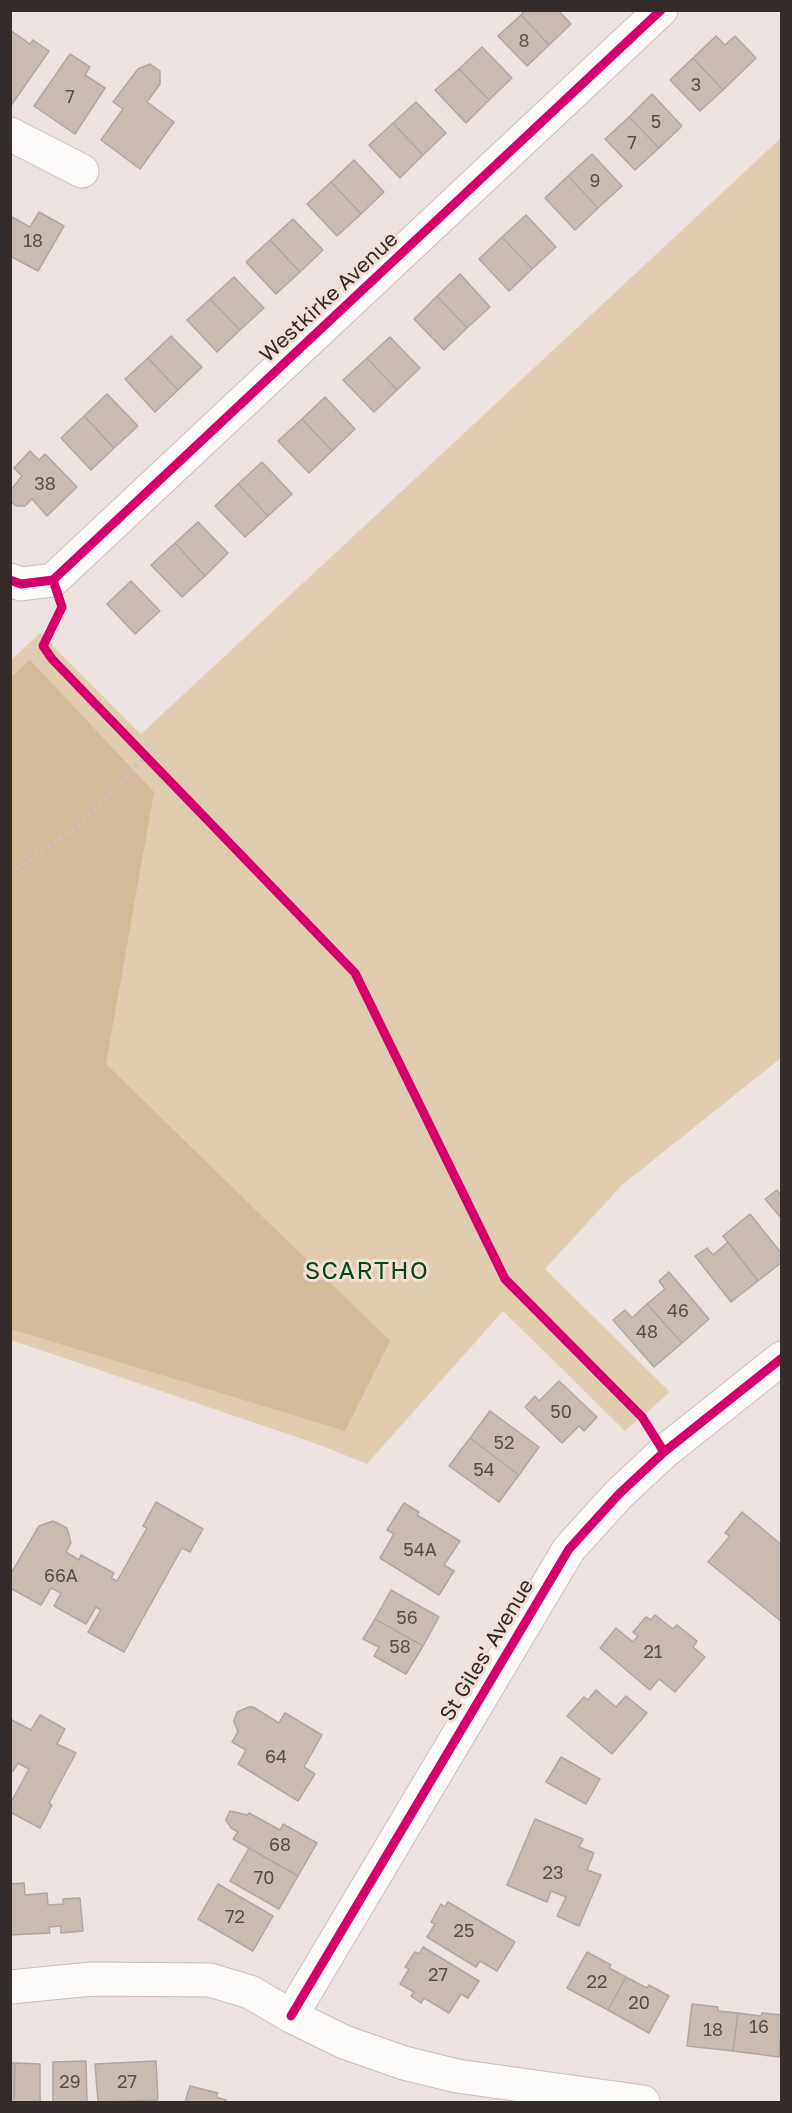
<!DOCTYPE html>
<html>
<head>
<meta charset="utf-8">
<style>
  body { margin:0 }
  #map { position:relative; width:792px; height:2113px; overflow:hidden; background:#ece2e0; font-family:"Golos Text",sans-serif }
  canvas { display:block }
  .frame { position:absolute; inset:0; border:12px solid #332c2a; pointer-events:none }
</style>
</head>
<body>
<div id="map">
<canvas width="792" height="2113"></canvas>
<div class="frame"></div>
</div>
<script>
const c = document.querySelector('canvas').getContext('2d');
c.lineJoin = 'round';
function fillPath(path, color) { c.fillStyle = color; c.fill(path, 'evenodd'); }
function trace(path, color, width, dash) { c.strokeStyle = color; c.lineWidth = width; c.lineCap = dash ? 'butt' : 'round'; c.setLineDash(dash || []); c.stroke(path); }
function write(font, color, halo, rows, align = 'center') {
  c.font = font + ' "Golos Text",sans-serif'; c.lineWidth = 6; c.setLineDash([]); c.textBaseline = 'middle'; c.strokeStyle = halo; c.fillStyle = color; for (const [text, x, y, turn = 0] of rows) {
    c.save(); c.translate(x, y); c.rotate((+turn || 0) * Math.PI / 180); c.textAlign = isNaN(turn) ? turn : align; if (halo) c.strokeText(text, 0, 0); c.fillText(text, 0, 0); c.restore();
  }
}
fillPath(new Path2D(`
  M781,138V1058L622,1185L545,1269L670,1392L625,1431L503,1311L367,1464L317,1444L11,1340V660L40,633L141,734Z`), '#e0ccb1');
fillPath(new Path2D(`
  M30,660L154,792L106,1064L390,1341L345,1431L11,1329L10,678Z`), '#d3bc99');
const building = new Path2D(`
  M525,10H558L571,24L549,45L521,15Z
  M521,15L549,45L527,66L498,36Z
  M10,30L30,44L33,40L49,51L10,107Z
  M716,36L725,45L735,36L756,58L723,90L693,58Z
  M482,47L512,78L489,100L459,69Z
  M70,54L90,67L85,75L105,88L75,134L34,106Z
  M693,58L723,90L700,111L670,80Z
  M150,64L160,71V84L147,102L174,122L140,169L101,140L123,109L113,102L138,69Z
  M459,69L489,100L466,123L435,90Z
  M652,94L682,126L659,148L629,117Z
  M416,102L446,133L423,155L393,123Z
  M629,117L659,148L635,170L605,139Z
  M393,123L423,155L400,178L369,145Z
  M592,154L622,186L598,208L568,176Z
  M354,160L384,192L361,214L331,182Z
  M568,176L598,208L575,230L545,198Z
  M331,182L361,214L337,236L307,204Z
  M39,212L64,226L38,271L10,256V216L30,227Z
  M526,215L556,247L532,269L502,237Z
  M293,219L323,250L300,272L270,240Z
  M502,237L532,269L509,291L479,259Z
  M270,240L300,272L276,294L246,262Z
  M460,274L490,307L467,328L437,296Z
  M234,277L264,308L240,330L210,299Z
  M437,296L467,328L444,350L414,319Z
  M210,299L240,330L217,352L187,320Z
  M171,336L202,367L178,390L148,358Z
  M390,337L420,368L397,390L367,358Z
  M148,358L178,390L155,412L125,379Z
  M367,358L397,390L374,412L343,380Z
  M107,394L138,426L114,448L84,416Z
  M325,397L355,429L332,451L302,419Z
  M84,416L114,448L91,470L61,438Z
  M302,419L332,451L309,473L278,441Z
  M30,451L39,460L45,454L77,487L47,516L32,499L25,506H16L10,501V491L22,476L14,468Z
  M262,462L292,494L268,516L238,484Z
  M238,484L268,516L245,537L215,506Z
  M198,522L228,553L205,576L175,543Z
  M175,543L205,576L182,597L151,565Z
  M131,581L160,611L135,634L107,604Z
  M777,1190L782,1196V1219L765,1199Z
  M750,1214L782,1254V1262L758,1281L723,1236Z
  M728,1242L758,1281L731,1302L695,1256L707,1248L713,1255Z
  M669,1272L709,1319L682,1343L647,1304L665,1289L659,1281Z
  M647,1304L682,1343L654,1367L613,1320L625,1310L632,1318Z
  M559,1381L597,1417L584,1431L579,1426L562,1443L525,1407L535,1396L539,1401Z
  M490,1411L539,1447L519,1475L470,1438Z
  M470,1438L519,1475L499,1502L449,1466Z
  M156,1502L203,1529L190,1552L182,1548L124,1652L88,1632L101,1610L96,1607L86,1624L54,1606L61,1593L51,1588L41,1605L10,1588V1575L39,1526L53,1521L67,1528L71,1543L66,1552L79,1560L81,1555L114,1573L111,1578L117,1581L147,1528L143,1526Z
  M404,1503L419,1512L417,1515L460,1541L444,1565L454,1571L439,1595L380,1558L394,1534L387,1530Z
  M742,1512L782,1545V1622L708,1562L730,1536L725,1533Z
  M391,1590L439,1617L423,1646L375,1619Z
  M655,1615L673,1629L677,1625L697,1641L693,1647L705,1657L675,1692L659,1679L650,1690L600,1648L616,1628L633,1642L638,1636L633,1632L646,1617L651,1620Z
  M375,1619L423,1646L406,1674L374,1656L379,1647L363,1639Z
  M596,1690L616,1707L626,1696L647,1713L612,1754L567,1716L584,1697L588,1700Z
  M249,1707H253L279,1723L285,1713L322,1735L304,1767L315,1774L298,1801L238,1764L246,1750L232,1742L238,1732L234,1721L237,1712Z
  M40,1715L65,1729L57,1744L76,1753L49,1803L52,1805L40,1828L10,1812V1804L29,1769L18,1763L13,1771L10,1770V1719L31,1730Z
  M561,1757L600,1779L586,1804L546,1782Z
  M230,1811L247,1815L249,1813L280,1830L283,1824L317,1843L298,1876L233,1839L238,1832L231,1828L226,1820Z
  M535,1819L583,1839L579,1847L594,1853L587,1870L601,1875L579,1926L557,1916L566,1897L551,1891L547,1902L507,1885Z
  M249,1848L298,1876L279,1909L230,1881Z
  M24,1883L25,1895L47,1893L48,1905L63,1904V1899L80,1898L83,1931L61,1933V1926L49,1927L50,1933L10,1935V1884Z
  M218,1884L273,1916L253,1951L198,1919Z
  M448,1902L515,1942L497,1971L480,1961L476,1967L427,1937L435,1924L431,1922L441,1904L445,1907Z
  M423,1947L479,1981L468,1998L461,1994L449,2013L424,1998L421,2003L411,1996L414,1992L400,1984L409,1969L405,1967L415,1952L419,1954Z
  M587,1952L611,1965L609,1968L626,1977L608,2010L567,1988Z
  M626,1977L647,1988L649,1985L669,1996L649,2033L608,2010Z
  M692,2004L718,2007V2011L738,2013L733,2051L687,2046Z
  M738,2013L761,2016L762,2013L782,2015L779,2057L733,2051Z
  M86,2061L87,2102H53V2062Z
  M156,2061L158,2100L98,2102L95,2064Z
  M10,2063H15L14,2102H10Z
  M15,2063L40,2064V2102H14Z
  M190,2086L218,2093L216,2097L226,2100V2102H185Z`);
fillPath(building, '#cabbb2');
trace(building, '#ada6a2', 1.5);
const minor = new Path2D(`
  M10,134L82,171
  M10,580L21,584L53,580L661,10
  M10,1987L92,1979L210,1980L250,1992L291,2016L344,2042L404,2063L457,2076L643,2102
  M291,2016L569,1549L619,1494L664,1452L782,1358`);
trace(minor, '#c8bfbd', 35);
trace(new Path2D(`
  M10,873L73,830L145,756`), '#c6c3c2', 4, [3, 4.5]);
trace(minor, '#fcfbfa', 33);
trace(new Path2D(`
  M10,580L21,584L53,580L661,10
  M53,580L62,607L43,646L52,659L355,973L505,1279L642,1417L664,1452
  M291,2016L569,1549L619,1494L664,1452L782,1358`), '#d6006c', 9);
write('18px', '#59504c', null, [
  ["8",524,41],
  ["3",696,85],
  ["7",70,97],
  ["5",656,122],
  ["7",632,143],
  ["9",595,181],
  ["18",33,241],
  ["38",45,484],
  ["46",678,1311],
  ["48",647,1332],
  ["50",561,1412],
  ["52",504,1443],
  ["54",484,1470],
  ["54A",420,1550],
  ["66A",61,1576],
  ["56",407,1618],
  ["58",400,1647],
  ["21",653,1652],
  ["64",276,1757],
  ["68",280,1845],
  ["23",553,1873],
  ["70",264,1878],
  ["72",235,1917],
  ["25",464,1931],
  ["27",438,1975],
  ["22",597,1982],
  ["20",639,2003],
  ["16",759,2027],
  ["18",713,2030],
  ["29",70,2082],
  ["27",127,2082]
]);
write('21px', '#332c2a', '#f2dfda', [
  ["Westkirke Avenue",329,297,-43],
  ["St Giles' Avenue",487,1650,-59]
]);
c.letterSpacing = '1.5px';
write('24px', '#094715', '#f2dfda', [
  ["SCARTHO",367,1271]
]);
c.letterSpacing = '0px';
</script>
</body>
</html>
